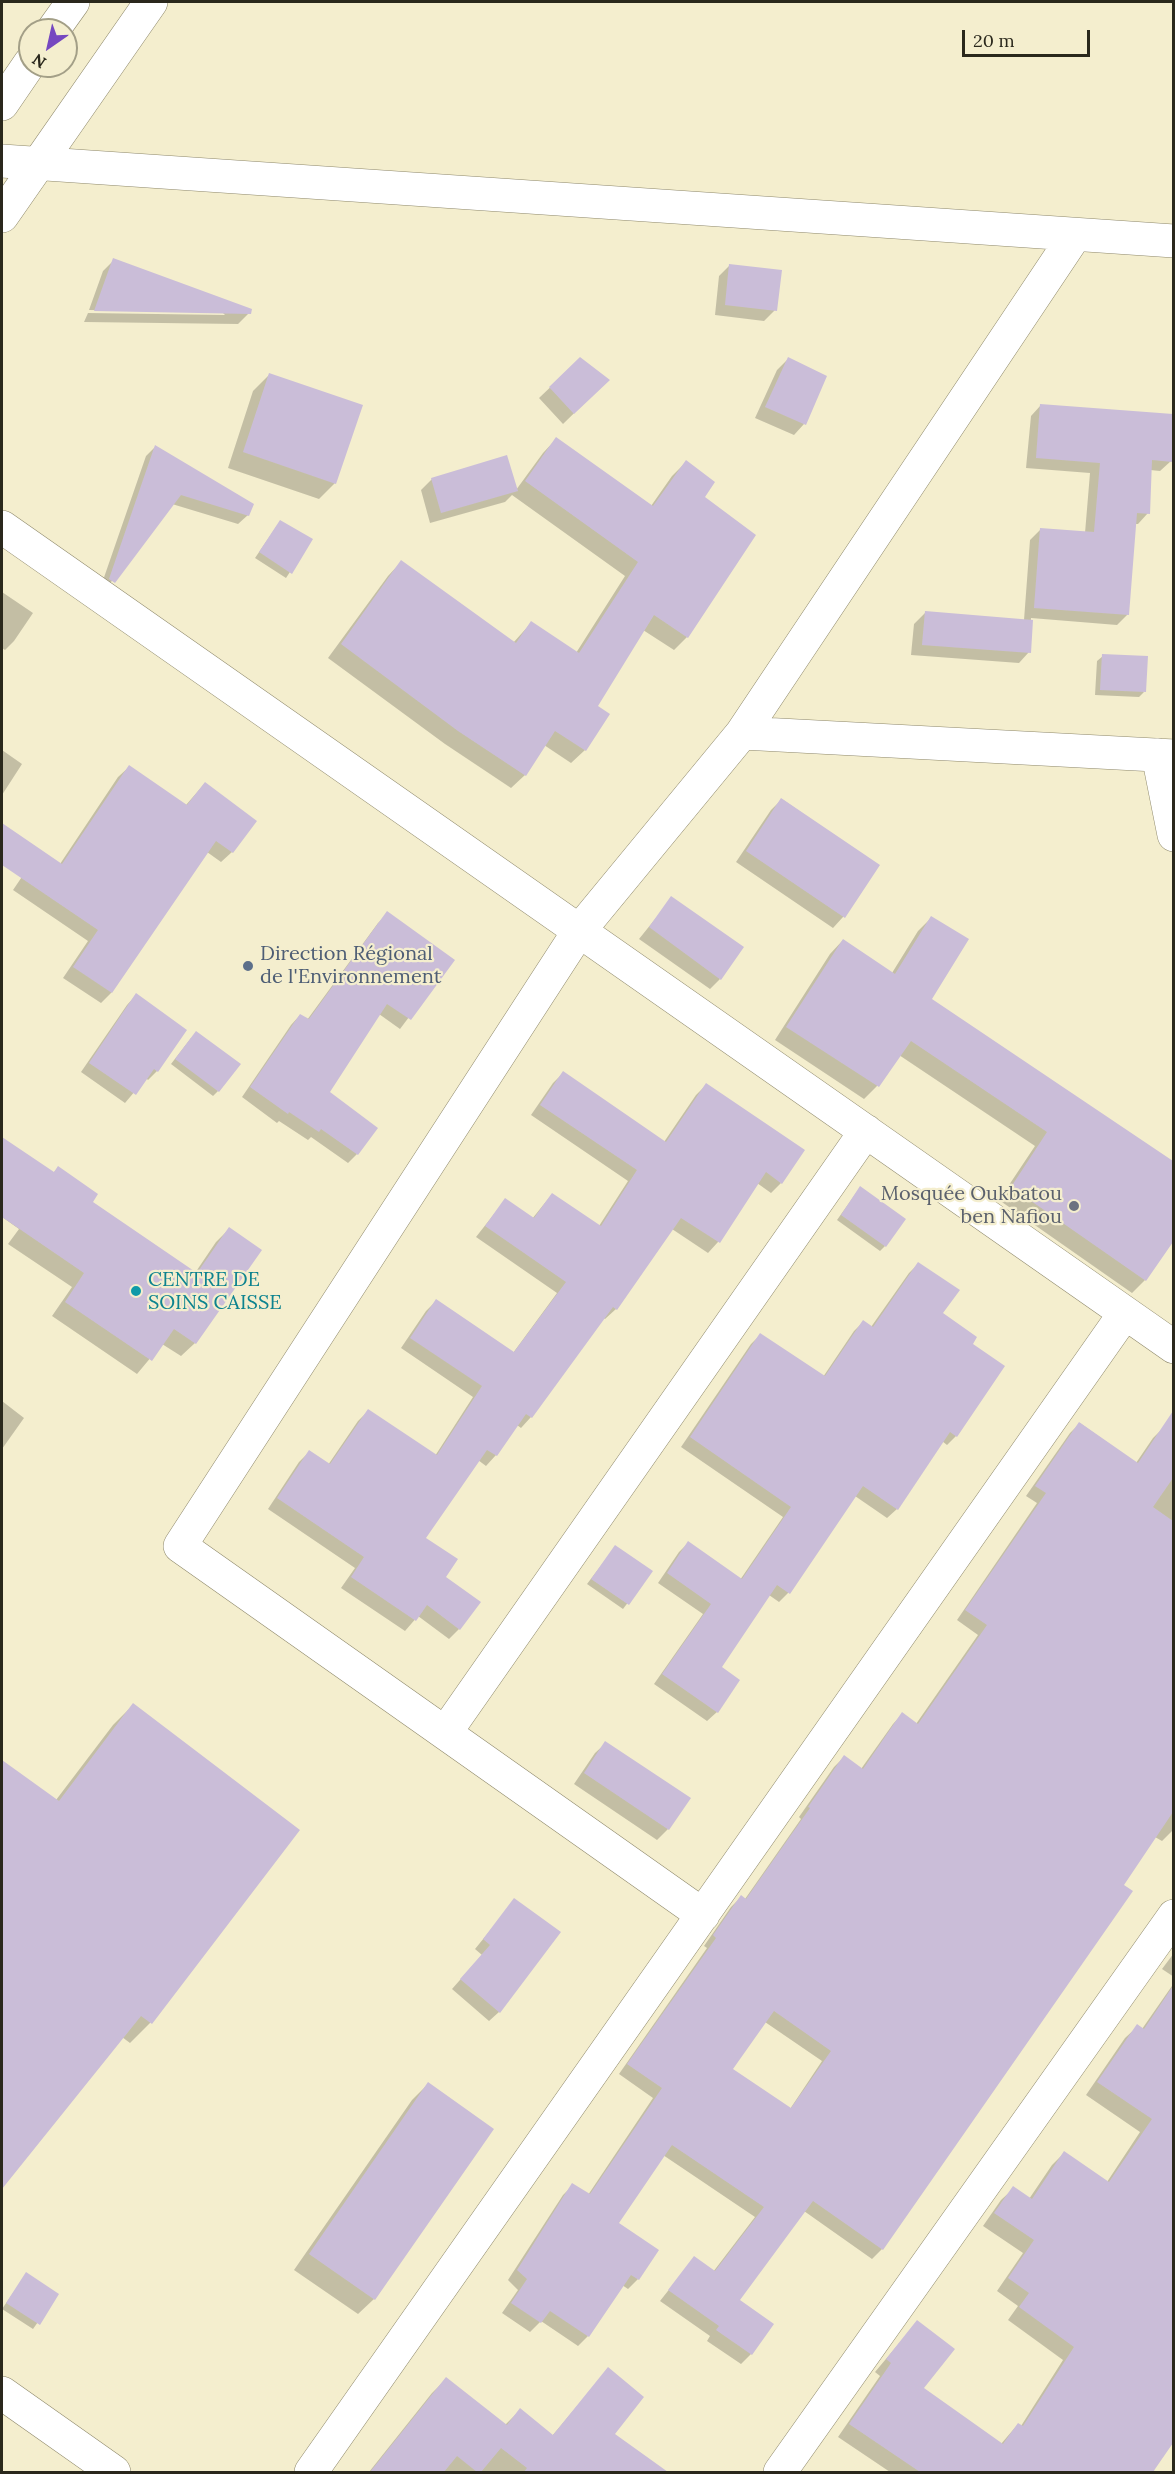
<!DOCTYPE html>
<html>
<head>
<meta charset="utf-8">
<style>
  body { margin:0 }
  #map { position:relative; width:1175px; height:2474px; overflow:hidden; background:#f4eece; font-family:Lora,serif }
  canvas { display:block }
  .frame { position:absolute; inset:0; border:3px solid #2a281c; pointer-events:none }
  .north { position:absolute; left:18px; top:18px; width:60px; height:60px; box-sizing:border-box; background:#f4eece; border:2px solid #a39f87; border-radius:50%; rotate:214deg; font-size:16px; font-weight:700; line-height:24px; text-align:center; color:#2a281c }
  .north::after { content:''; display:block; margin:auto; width:21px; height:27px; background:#7648c0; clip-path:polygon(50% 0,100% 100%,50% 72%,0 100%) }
  .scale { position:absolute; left:962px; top:30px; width:128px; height:27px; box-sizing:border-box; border:3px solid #2a281c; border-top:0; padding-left:8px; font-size:18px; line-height:21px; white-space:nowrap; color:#2a281c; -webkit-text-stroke:4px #f4eece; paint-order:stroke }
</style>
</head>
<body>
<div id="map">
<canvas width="1175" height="2474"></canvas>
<div class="frame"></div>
<div class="north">N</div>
<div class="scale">20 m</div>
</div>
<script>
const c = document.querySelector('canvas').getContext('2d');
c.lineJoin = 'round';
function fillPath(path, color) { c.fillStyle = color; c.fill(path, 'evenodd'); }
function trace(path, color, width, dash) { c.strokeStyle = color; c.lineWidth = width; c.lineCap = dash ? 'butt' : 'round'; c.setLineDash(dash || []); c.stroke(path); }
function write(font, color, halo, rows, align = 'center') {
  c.font = font + ' Lora,serif'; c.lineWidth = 4.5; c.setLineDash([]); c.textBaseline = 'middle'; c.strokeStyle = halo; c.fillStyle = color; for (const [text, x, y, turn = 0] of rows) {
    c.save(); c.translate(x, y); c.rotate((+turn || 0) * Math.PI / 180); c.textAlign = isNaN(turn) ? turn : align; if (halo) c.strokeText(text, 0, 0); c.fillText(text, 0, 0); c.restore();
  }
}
fillPath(new Path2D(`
  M114,260L249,313L238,324L84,322L88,313L225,315L222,312L89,310L103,271Z
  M730,265L775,310L764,321L715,315L719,276Z
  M580,359L608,380L563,424L539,398Z
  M788,359L804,424L794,435L755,418L777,370Z
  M269,375L335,483L319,499L228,468L253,391Z
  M1041,405L1171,461L1160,471L1150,470L1148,513L1138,524H1135L1128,614L1117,625L1031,618L1029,652L1019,663L911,655L914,624L925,613L1024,620L1030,540L1041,529L1085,533L1090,473L1026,468L1031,416Z
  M556,439L651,506L672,476L686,462L702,497L687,637L674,650L643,630L596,706L585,750L571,763L544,745L525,775L511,788L445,744L328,658L388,576L401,562L513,643L531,623L576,653L625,576L512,495L505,502L430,523L421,490L432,479L516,490L543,453Z
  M155,447L248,515L238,524L172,504L104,591L100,589L146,456Z
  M276,527L311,540L286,578L255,558Z
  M2,592L33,613L14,641L5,650L2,648Z
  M1103,656L1144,692L1139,697L1095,695L1097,661Z
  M2,750L22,764L2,795Z
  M129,767L186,805L205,783L232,852L221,862L207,852L111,993L101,1003L63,978L88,941L13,890L32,862L60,864L118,777Z
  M782,799L878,866L843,917L833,928L736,862L771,810Z
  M672,898L720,979L710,989L639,939Z
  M388,913L452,960L400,1029L379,1014L328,1093L357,1154L348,1163L311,1137L308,1140L279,1121L277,1123L242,1097L291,1025L300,1015L307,1020L378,923Z
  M931,918L930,999L1174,1163V1239L1145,1280L1132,1293L999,1200L1035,1146L899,1055L877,1086L864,1099L775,1040L830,954L843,940L892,973L918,931Z
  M136,995L157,1071L148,1080L146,1078L125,1103L81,1072L127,1005Z
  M191,1038L218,1091L213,1096L171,1064Z
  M563,1073L664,1142L696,1095L706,1085L781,1183L771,1193L757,1183L718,1242L708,1253L672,1229L616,1309L605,1319L603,1318L531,1417L521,1428L517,1425L496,1455L486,1466L478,1460L424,1539L444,1577L459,1629L449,1639L418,1616L405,1631L341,1588L355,1568L268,1509L299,1462L309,1452L328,1465L358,1421L368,1411L435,1456L473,1397L401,1348L426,1311L436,1301L513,1353L557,1293L476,1237L505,1200L532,1219L552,1194L599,1226L628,1181L531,1115L553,1083Z
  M2,1139L53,1173L58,1168L91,1203L195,1273L216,1242L229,1229L195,1343L181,1356L162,1344L137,1374L52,1316L72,1287L8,1244L19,1229L2,1217Z
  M856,1193L885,1246L880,1251L837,1220Z
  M918,1264L940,1314L971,1345L956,1436L947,1445L942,1441L897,1509L887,1518L855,1496L788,1593L779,1602L769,1595L720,1668L717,1712L707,1721L654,1684L703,1614L658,1583L679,1552L688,1543L740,1580L783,1517L681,1447L751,1344L760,1335L823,1377L854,1331L863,1322L871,1327L909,1273Z
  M2,1401L24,1418L2,1449Z
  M1080,1423L1136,1463L1153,1438L1163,1428L1174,1435V1829L1162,1841L1155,1837L882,2249L872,2259L804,2211L738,2301L772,2324L751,2354L741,2364L707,2341L710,2336L660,2301L694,2258L713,2272L755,2217L663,2155L617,2223L638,2279L628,2289L622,2285L588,2336L578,2346L541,2321L530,2332L502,2313L518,2290L508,2280L563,2195L573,2185L588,2195L653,2098L619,2074L707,1948L704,1946L731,1907L741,1897L745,1899L801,1819L799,1817L834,1767L844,1757L861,1769L893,1724L902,1714L916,1724L978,1635L957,1620L1037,1503L1026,1496L1070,1433ZM765,2022L822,2061L790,2109L731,2069Z
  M615,1547L651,1572L623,1609L587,1584Z
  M133,1705L298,1830L150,2023L130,2043L122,2037L2,2187V1762L56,1800L113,1725Z
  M606,1743L689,1799L668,1829L657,1840L574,1784L595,1753Z
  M515,1900L499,2012L489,2021L452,1989L482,1955L475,1949Z
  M1174,1953V1977L1162,1969Z
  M1174,1983V2441L1153,2470L1156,2472H890L838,2437L880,2376L875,2372L917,2322L922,2388L1001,2444L1018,2424L1021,2426L1063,2360L1008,2320L1018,2306L997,2291L1023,2253L983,2226L1001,2200L1014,2188L1029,2199L1052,2165L1064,2153L1107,2182L1140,2132L1086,2095L1125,2038L1138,2026L1142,2029Z
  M428,2084L374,2299L358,2314L294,2270L412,2100Z
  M26,2274L57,2295L33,2329L2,2309Z
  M608,2369L613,2434L666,2472H369L432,2393L446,2379L505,2425L520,2410L552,2436Z`), '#0003');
fillPath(new Path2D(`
  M113,258L252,309L251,314L94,311Z
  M729,264L782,270L777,311L725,305Z
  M580,357L610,380L574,414L549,387Z
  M788,357L827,376L806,425L765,407Z
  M269,373L363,405L336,484L243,452Z
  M1040,404L1173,414V462L1152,460L1150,514L1137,513L1129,615L1034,608L1040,528L1094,532L1100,463L1036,458Z
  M556,437L653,506L686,460L715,482L705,497L756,535L688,638L654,615L598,706L610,714L586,751L555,731L526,776L458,731L341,644L401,560L516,643L531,621L579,653L638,562L525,481Z
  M155,445L254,504L249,516L181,495L115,583L109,579Z
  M507,455L518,491L441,513L431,478Z
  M280,520L313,539L292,574L259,552Z
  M925,611L1033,620L1031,653L922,645Z
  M1102,654L1148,656L1146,692L1100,690Z
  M129,765L187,805L205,782L257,821L233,853L216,841L112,993L73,967L98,930L2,865V823L62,864Z
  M781,798L880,865L845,918L746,851Z
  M671,896L744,947L721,980L649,927Z
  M387,911L455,960L411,1020L387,1004L330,1092L378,1128L358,1155L321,1129L319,1132L289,1112L288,1114L250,1087L300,1014L309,1019Z
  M931,916L969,939L932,999L1173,1161V1242L1146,1281L1011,1187L1047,1132L911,1041L879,1087L786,1027L843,939L895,974Z
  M136,993L187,1030L158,1072L154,1069L136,1095L89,1063Z
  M196,1031L241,1064L219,1092L175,1059Z
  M563,1071L666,1142L706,1083L805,1150L782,1184L766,1172L720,1243L681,1218L617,1310L613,1307L532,1418L526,1414L497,1456L487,1450L426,1538L458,1559L446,1577L481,1602L460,1630L427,1605L416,1621L351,1577L364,1557L277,1498L309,1450L330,1464L368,1409L437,1455L482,1386L410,1338L436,1299L514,1352L566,1282L485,1226L505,1198L534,1218L552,1193L601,1226L637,1170L540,1105Z
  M2,1137L54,1172L58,1166L98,1194L93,1202L197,1273L229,1227L262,1250L196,1344L174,1329L152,1361L65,1302L84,1273L2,1217Z
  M860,1186L906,1219L886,1247L841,1215Z
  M918,1262L960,1290L943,1313L977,1337L973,1344L1005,1366L957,1437L950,1432L898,1510L863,1486L790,1594L777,1585L722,1667L740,1680L718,1713L662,1674L711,1604L667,1573L688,1541L742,1579L791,1507L690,1437L760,1333L825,1376L863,1320L873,1327Z
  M1173,1411V1478L1153,1507L1173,1521V1812L1124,1885L1133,1891L883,2250L813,2201L740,2300L774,2324L752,2355L716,2330L719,2326L668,2290L694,2256L715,2271L764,2207L672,2145L619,2223L659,2250L639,2280L631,2275L589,2337L550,2311L541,2323L511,2303L527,2279L517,2270L572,2183L590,2194L662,2088L627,2064L716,1938L713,1935L741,1895L746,1899L810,1808L808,1807L844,1755L863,1769L902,1712L918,1724L987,1625L965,1610L1046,1493L1035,1486L1079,1422L1138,1463ZM774,2011L831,2051L791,2108L733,2069Z
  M615,1545L653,1571L629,1605L591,1579Z
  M133,1703L300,1830L152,2024L141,2016L2,2189V1760L59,1801Z
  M605,1741L691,1798L669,1830L584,1773Z
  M514,1898L561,1932L500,2013L460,1979L490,1945L483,1939Z
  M1173,1986V2443L1153,2472H920L849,2424L891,2363L886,2359L917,2320L955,2349L924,2388L1003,2444L1018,2423L1023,2426L1074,2347L1019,2307L1029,2293L1008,2278L1034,2240L994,2213L1013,2186L1032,2199L1064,2151L1109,2182L1152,2119L1097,2082L1137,2024L1144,2029Z
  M428,2082L494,2129L375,2300L309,2254Z
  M26,2272L59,2294L40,2325L6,2303Z
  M608,2367L644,2397L615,2434L668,2472H524L527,2468L501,2448L481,2472H477L457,2456L444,2472H370L446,2377L507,2425L520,2408L553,2435Z`), '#cabdd8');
const street = new Path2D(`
  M2,161L1174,241
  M2,527L1174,1347
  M742,733L1174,756
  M1158,755L1174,835
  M445,1733L866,1131
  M703,1915L180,1546L579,931L742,733L1075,235
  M2,2393L114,2472
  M311,2472L1125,1313
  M780,2472L1174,1916`);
const secondary = new Path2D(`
  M53,30L73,2
  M2,104L30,63
  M2,216L151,2`);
trace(street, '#8e886b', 34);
trace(secondary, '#8e886b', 34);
trace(street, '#fff', 33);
trace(secondary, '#fff', 33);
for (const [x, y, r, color] of [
  [248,966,6,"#5c6f8a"],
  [1074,1206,6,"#6b7280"],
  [136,1291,6,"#0f9aa8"]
]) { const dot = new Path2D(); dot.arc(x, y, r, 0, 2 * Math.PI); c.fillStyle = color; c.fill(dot); trace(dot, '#f4eece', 2); }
write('20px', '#4e5e75', '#f4eece', [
  ["Direction Régional",260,954],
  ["de l'Environnement",260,977]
], 'left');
write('20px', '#5b616d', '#f4eece', [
  ["Mosquée Oukbatou",1062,1194],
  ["ben Nafiou",1062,1217]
], 'right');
write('20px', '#0d838f', '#f4eece', [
  ["CENTRE DE",148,1280],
  ["SOINS CAISSE",148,1303]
], 'left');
</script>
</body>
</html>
